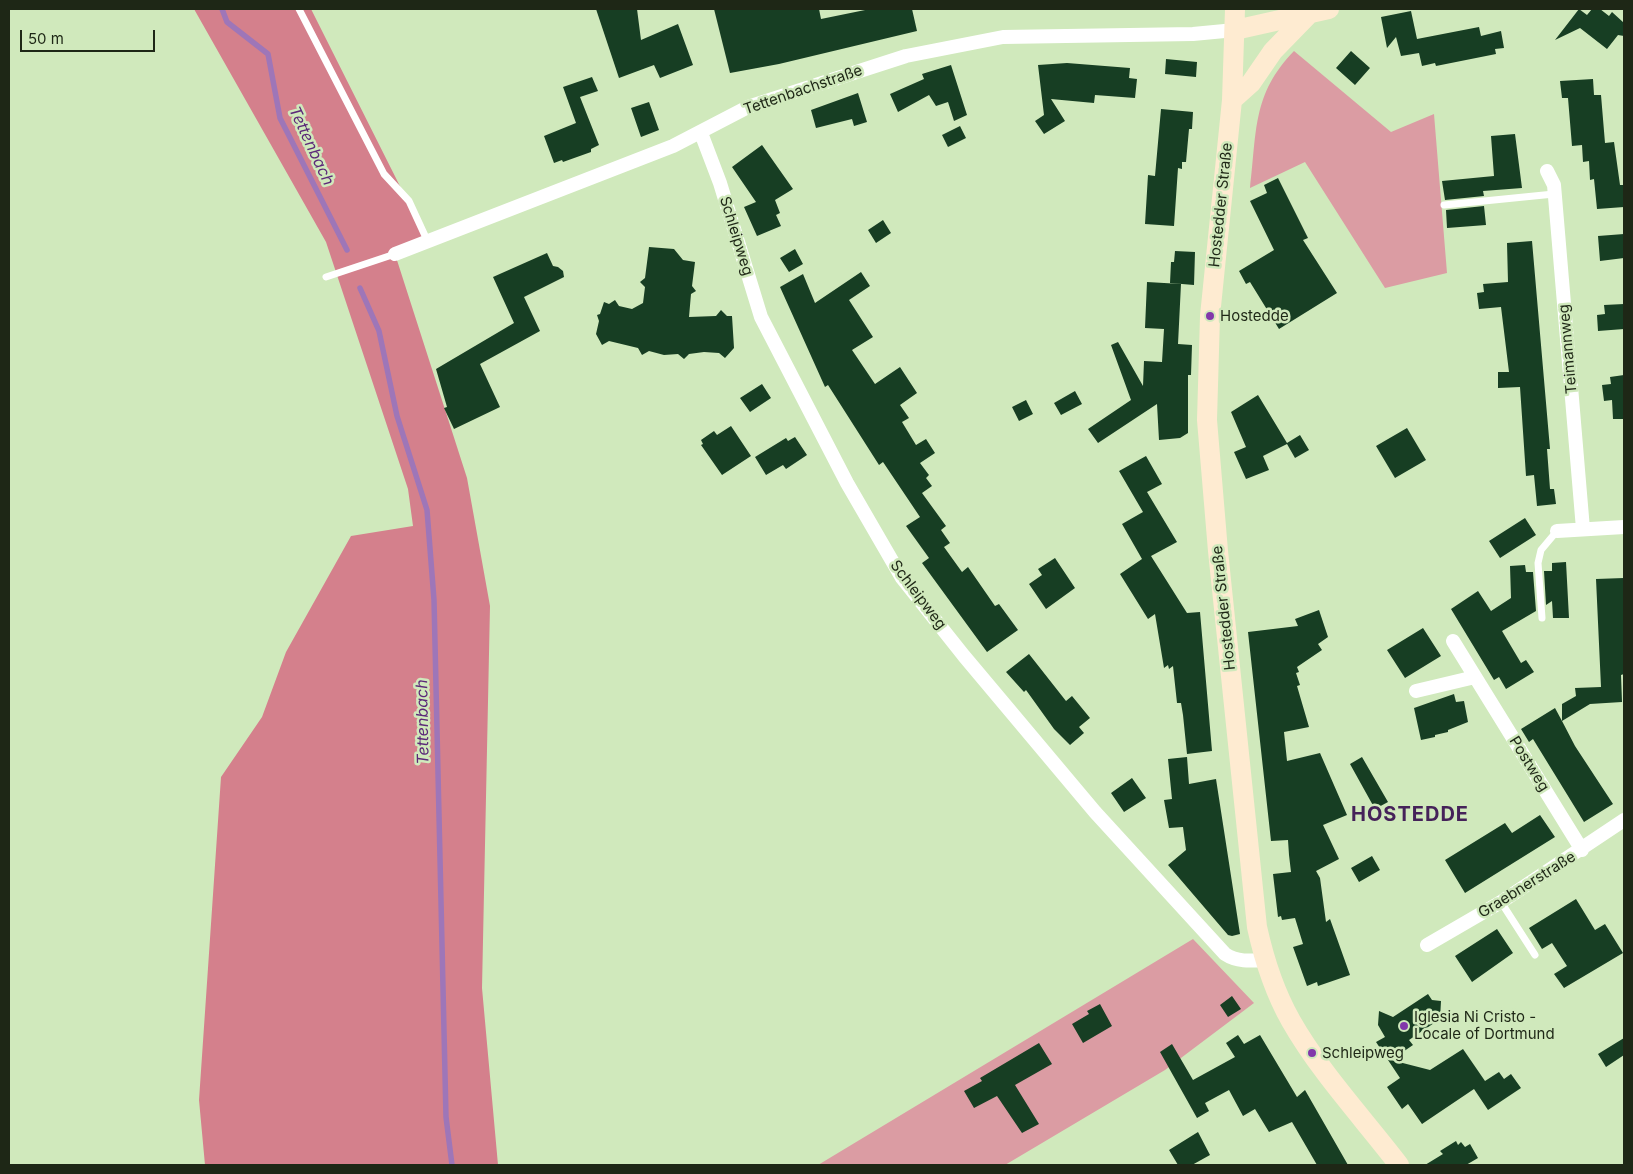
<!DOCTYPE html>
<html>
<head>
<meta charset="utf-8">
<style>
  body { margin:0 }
  #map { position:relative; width:1633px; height:1174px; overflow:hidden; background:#d0e9bc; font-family:Inter,sans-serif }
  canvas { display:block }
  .frame { position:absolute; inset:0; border:10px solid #1e2716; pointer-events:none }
  .scale { position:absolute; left:20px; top:30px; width:135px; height:22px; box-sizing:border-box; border:2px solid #1e2716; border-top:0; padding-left:6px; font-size:15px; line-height:18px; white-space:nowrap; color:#1e2716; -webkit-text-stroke:4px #d0e9bc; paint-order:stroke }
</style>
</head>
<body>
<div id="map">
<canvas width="1633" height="1174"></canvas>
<div class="frame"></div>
<div class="scale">50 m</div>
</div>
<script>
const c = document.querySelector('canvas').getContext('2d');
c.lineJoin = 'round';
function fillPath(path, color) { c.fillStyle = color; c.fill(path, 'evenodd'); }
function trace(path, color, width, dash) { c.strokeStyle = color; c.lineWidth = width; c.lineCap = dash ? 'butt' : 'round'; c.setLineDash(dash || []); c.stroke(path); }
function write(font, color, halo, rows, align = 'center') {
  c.font = font + ' Inter,sans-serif'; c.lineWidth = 5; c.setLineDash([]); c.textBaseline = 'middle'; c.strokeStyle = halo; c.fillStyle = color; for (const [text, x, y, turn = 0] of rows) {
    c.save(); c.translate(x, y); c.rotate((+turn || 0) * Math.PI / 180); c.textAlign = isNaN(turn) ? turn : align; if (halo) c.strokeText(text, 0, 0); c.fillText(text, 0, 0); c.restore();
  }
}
fillPath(new Path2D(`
  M1294,51L1391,132L1434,114L1447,273L1385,288L1305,162L1250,188C1257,132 1252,94 1294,51Z
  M1193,939L1254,1003L1165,1070L1005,1165H818Z`), '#db9ca3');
fillPath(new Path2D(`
  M194,9H311L427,240L395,254L467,478L490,606L482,988L498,1165H205L199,1100L221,777L262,717L286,652L351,536L413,526L408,489L326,242Z`), '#d4808c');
trace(new Path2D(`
  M222,9L227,22L268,54L280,118L347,250
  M360,288L379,331L397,416L427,510L434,600L446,1117L452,1165`), '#9e76b8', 5.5);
fillPath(new Path2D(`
  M596,9H637L641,40L678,24L693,65L660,78L654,65L619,78Z
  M714,9H819L821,19L870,9H912L917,31L779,64L730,73Z
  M1579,9L1587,15L1592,9H1600L1609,16L1612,12L1624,23V36L1618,35L1607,49L1580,28L1555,40Z
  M1411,11L1417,39L1479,27L1481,36L1501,31L1504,48L1495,49L1496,54L1436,66L1435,63L1422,66L1419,53L1401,56L1396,37L1387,48L1381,17Z
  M1351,51L1370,68L1355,85L1336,68Z
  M1166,59L1197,62L1196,77L1165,74Z
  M1067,63L1130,68L1129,78L1137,79L1135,98L1095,95L1094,103L1051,99L1065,121L1044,134L1035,121L1044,115L1038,65Z
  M951,65L967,115L954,121L948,102L936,106L929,95L898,112L890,94L924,79L922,74Z
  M592,77L598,91L580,97L599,145L591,149V152L563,162L562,160L554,163L544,136L576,123L563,87Z
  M1593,79L1594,95H1601L1605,143L1614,142L1620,185H1624V207L1597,209L1594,179L1590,180L1589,161L1583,162L1582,145L1572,146L1568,98H1562L1560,81Z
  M858,93L867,122L854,126L852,119L816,128L811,110Z
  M649,102L659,130L641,137L631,108Z
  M1161,109L1193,112L1192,129H1189L1186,162H1182V169L1178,168L1174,226L1145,224L1148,175L1155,176Z
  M960,126L966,138L948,147L942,135Z
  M1515,134L1522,188L1483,191L1484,196L1445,200L1442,181L1494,176L1491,136Z
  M762,145L793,189L775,200L780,213L776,215L781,226L757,236L744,207L756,202L732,167Z
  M1278,178L1308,238L1303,240L1337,293L1279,329L1250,282L1246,284L1239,271L1274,250L1250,201L1267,193L1264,185Z
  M1484,206L1486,225L1447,228L1446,210Z
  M883,220L891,233L876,243L868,230Z
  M1624,234V258L1600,261L1598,236Z
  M1532,241L1550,449H1547L1550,489H1554L1556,504L1537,506L1534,475L1526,476L1520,387L1498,388V372H1509L1501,307L1479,309L1477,293L1484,292L1483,284L1508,282L1507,243Z
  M649,247L674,249L683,260L695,262L692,286L696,291L691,294L689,317L716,316L721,310L727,316H732L734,348L725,358L719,353L704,352L689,354L684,359L678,354L664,355L649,351L642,355L638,348L609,341L602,345L596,334L599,321L597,315L600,314L604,302L609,304L615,300L619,306L632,309L643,303L645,287L640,282L645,278Z
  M795,249L803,264L789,272L780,258Z
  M1175,251L1195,252L1194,285L1170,283L1171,262H1174Z
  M547,253L553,266L558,267L563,271L564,277L524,297L540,331L480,364L500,407L454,429L444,408L447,407L436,369L514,323L493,277Z
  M861,272L870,286L849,300L873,337L852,350L875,384L900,367L917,393L900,405L909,418L902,422L916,445L926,439L935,453L920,463L929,475L926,478L932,486L922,493L946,526L941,530L950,543L944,547L962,572L968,567L995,606L999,604L1018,630L987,652L922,563L929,558L906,526L920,517L883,462L879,465L828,385L825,387L780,287L803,274L815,303Z
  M1147,282L1181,284L1178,344L1192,345L1191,375H1188V433L1180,438L1159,440L1157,404L1098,443L1088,429L1131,400L1111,345L1118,342L1143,386L1144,361L1162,362L1164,329L1145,328Z
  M1624,304V329L1598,331L1597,315L1605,314L1604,305Z
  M1624,375V419H1613L1612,400L1604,401L1602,385L1611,384L1610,377Z
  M762,384L771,398L750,412L740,398Z
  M1075,391L1082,404L1061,415L1054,403Z
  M1258,395L1287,443L1300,435L1309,450L1295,458L1287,444L1263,456L1269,470L1246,479L1234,452L1246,447L1231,412Z
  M1026,400L1033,414L1019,421L1012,407Z
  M731,426L751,456L722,475L701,445L703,444L701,440L714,431L717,435Z
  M1407,428L1426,460L1395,478L1376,446Z
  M795,437L807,455L786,469L783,465L766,475L755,457L786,438L788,441Z
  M1146,456L1162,484L1147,492L1177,542L1151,556L1187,613L1200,612L1212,751L1187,754L1183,715L1181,703H1177L1173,666L1169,669L1168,665L1164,668L1155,614L1148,619L1120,574L1142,559L1122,524L1143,512L1119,471Z
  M1525,518L1536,535L1500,558L1489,541Z
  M1055,558L1075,588L1046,609L1029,584L1042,575L1038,569Z
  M1566,562L1569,618H1553L1552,601L1546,605L1544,571H1552V563Z
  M1525,565L1526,572H1533L1536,611L1502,631L1521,663L1526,660L1534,672L1506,689L1499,677L1494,680L1451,609L1478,591L1491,611L1511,598L1510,566Z
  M1624,578V674L1621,675L1622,702L1590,704L1562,721L1575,746L1613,804L1584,822L1533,739L1529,742L1521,729L1555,708L1562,721V704L1576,696L1575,688L1601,687L1596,579Z
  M1319,610L1328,637L1318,644L1322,650L1297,667L1299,672L1296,673L1300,685L1297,686L1309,727L1284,732L1287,761L1320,753L1347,815L1323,825L1339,859L1316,871L1320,878L1326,922L1330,919L1350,975L1318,986L1317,982L1307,986L1293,947L1303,944L1295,918L1282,920L1281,916L1278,917L1273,874L1291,872L1289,855L1288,840L1271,841L1248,632L1298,626L1295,619Z
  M1423,628L1441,656L1405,678L1387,650Z
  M1029,654L1066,701L1072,696L1090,718L1079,727L1084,733L1070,745L1054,729L1026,690L1024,692L1006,672Z
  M1454,694L1456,702L1464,701L1468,722L1448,730V732L1435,735V737L1421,740L1414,708Z
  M1187,757L1189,784L1216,779L1240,934L1232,936L1228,935L1168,865L1186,850L1183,827L1169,828L1164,800L1172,799L1168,759Z
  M1362,757L1388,802L1375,809L1350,764Z
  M1132,778L1146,798L1124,812L1111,793Z
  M1540,815L1555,837L1465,893L1445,860L1505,823L1512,833Z
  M1372,856L1380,870L1359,882L1351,868Z
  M1576,899L1595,930L1605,924L1623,953L1564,988L1554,974L1567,966L1552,943L1542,949L1529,928Z
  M1497,929L1513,953L1472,982L1455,956Z
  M1428,994L1432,1000L1441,1001L1440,1019L1409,1040L1413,1045L1391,1060L1430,1070L1463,1049L1485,1081L1499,1072L1504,1079L1511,1074L1521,1088L1488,1110L1474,1089L1422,1124L1408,1104L1402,1109L1387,1087L1400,1078L1376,1042L1385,1037L1378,1025L1379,1011L1393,1017Z
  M1232,996L1241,1009L1228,1017L1220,1005Z
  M1100,1004L1112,1026L1083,1043L1072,1024L1089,1014L1087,1011Z
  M1238,1035L1244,1044L1260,1035L1297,1097L1305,1090L1348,1165H1317L1292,1122L1269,1132L1255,1109L1243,1116L1229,1090L1205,1103L1209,1111L1197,1118L1160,1052L1172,1044L1193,1080L1235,1057L1226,1043Z
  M1624,1038V1055L1606,1067L1598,1054Z
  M1039,1043L1052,1064L1015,1085L1039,1124L1022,1133L997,1096L974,1108L964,1091L982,1081L980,1078Z
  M1198,1132L1210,1155L1192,1165H1178L1169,1150Z
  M1456,1141L1458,1145L1461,1142L1465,1147L1470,1144L1478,1158L1466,1165H1425L1443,1154L1440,1151Z`), '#173e23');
trace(new Path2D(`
  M299,9L384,174L409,201L427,240
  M1444,205L1554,194
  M326,277L395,254
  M1542,618L1538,563L1541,550L1557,531
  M1501,902L1535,955`), '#fff', 7);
trace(new Path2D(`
  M701,133L720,183L761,317L847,483L902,578L964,656L1095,812L1225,954C1237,962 1250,961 1264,960
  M1547,171L1554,185L1583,529
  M395,254L673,146L748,107L906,56L1003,37L1193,34L1235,30
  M1557,531L1624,527
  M1453,641L1582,850
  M1416,691L1475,677
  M1427,945L1501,902L1624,820`), '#fff', 14);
trace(new Path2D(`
  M1235,9L1232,100L1210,316L1207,420L1218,551L1257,927C1264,959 1274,991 1291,1021C1320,1072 1363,1118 1399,1165
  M1235,30L1329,9
  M1232,100L1251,83L1273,51L1309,14`), '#feebd1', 20);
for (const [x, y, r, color] of [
  [1210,316,5,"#8238aa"],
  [1404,1026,5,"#8238aa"],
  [1312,1053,5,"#8238aa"]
]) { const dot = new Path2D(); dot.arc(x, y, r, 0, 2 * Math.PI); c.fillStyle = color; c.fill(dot); trace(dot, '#d0e9bc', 2); }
write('15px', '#1e2716', '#d0e9bc', [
  ["Tettenbachstraße",803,90,-19],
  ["Hostedder Straße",1221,205,-84],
  ["Schleipweg",736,236,73],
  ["Teimannweg",1568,349,-95],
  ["Schleipweg",918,595,53],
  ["Hostedder Straße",1224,608,-96],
  ["Postweg",1529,764,58],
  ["Graebnerstraße",1527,885,-32]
]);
write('15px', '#1e2716', '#d0e9bc', [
  ["Hostedde",1220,316],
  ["Iglesia Ni Cristo -",1414,1017],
  ["Locale of Dortmund",1414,1034],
  ["Schleipweg",1322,1053]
], 'left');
write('italic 16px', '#5c2979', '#d0e9bc', [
  ["Tettenbach",311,146,65],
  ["Tettenbach",423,722,-91]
]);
c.letterSpacing = '1px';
write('bold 20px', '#452259', '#d0e9bc', [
  ["HOSTEDDE",1410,815]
]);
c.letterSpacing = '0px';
</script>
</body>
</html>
